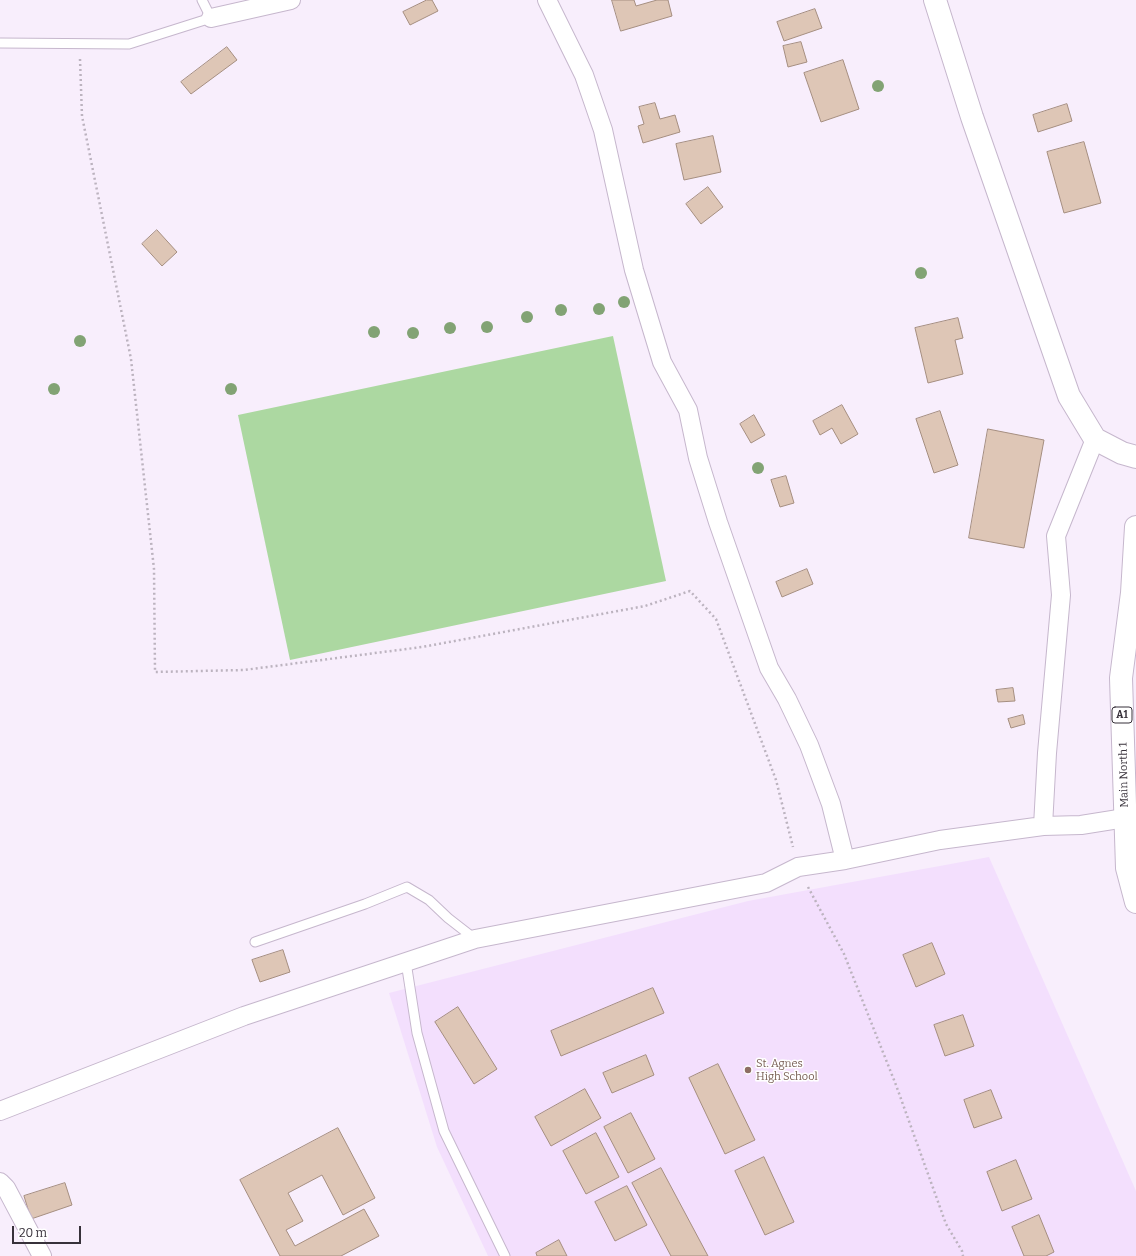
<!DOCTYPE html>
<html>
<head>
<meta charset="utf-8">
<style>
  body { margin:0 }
  #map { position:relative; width:1136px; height:1256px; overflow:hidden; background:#f8eefc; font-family:Bitter,serif }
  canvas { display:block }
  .scale { position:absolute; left:12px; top:1226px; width:69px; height:18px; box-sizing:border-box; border:2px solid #37313a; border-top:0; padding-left:5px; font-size:12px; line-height:14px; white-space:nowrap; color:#37313a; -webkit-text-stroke:3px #fff; paint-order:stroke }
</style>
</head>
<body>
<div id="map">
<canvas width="1136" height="1256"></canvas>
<div class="scale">20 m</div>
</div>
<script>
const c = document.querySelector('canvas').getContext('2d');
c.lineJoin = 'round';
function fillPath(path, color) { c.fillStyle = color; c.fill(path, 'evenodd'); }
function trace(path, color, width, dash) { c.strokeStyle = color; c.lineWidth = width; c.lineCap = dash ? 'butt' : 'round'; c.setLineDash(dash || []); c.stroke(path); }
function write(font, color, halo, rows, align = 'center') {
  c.font = font + ' Bitter,serif'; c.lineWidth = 3; c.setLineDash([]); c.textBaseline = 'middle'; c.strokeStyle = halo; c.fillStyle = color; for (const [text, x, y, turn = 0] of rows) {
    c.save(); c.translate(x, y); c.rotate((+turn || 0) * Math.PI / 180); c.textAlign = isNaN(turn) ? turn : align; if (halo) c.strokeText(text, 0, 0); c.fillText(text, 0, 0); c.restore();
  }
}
fillPath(new Path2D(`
  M989,857L1136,1191V1256H488L437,1147L389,993L748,901Z`), '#f3dffd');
fillPath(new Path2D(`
  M613,336L666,581L290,660L238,415Z`), '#acd8a1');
const building = new Path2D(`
  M427,0H432L438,11L410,25L403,12Z
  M612,0H634L636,6L657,0H668L672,16L621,31Z
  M815,9L822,28L784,41L777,22Z
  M801,42L807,62L788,67L783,46Z
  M227,47L237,60L191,94L181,82Z
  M843,60L859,109L821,122L804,73Z
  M655,103L660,119L675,115L680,132L643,143L638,126L644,124L639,107Z
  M1067,104L1072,121L1038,132L1033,115Z
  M713,136L721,172L684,180L676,144Z
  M1084,142L1101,203L1064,213L1047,152Z
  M708,187L723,207L701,224L686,204Z
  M157,230L177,252L162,266L142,244Z
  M958,318L963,338L955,340L963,374L928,383L915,328Z
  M842,405L858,434L841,444L832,428L820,435L813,421Z
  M940,411L958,465L934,473L916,419Z
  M754,415L765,435L751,443L740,424Z
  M988,429L1044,440L1024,548L969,538Z
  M786,476L794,503L780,507L771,480Z
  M807,569L813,584L782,597L776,582Z
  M1013,688L1015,701L998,702L996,690Z
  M1023,715L1025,724L1011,728L1008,719Z
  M932,943L945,974L916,987L903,955Z
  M283,950L290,972L260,982L252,960Z
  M653,988L664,1013L561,1056L551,1031Z
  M458,1007L497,1069L474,1084L435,1022Z
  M963,1015L974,1046L945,1056L934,1025Z
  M646,1055L654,1075L612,1093L603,1073Z
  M718,1064L755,1140L725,1154L689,1078Z
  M585,1089L601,1118L551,1146L535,1117Z
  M991,1090L1002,1118L974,1128L964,1100Z
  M631,1113L655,1159L628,1173L604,1127Z
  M338,1128L375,1198L343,1215L322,1175L288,1193L303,1221L286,1230L295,1246L364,1209L379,1236L341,1256H280L240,1180Z
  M596,1133L619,1177L586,1194L563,1151Z
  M764,1157L794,1222L765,1235L735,1171Z
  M1016,1160L1032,1199L1002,1211L987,1172Z
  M661,1168L708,1256H671L632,1183Z
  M65,1183L72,1205L31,1219L24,1196Z
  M627,1186L647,1225L615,1241L595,1202Z
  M1039,1215L1054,1252L1046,1256H1024L1012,1227Z
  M559,1240L567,1256H537L536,1253Z`);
fillPath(building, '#dec6b6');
trace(building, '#a58e80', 1);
const lane = new Path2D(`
  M0,43L129,44L211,18L202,0
  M255,942L365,904L407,887L429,900L448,918L475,939
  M406,962L417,1033L444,1131L505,1256`);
const street = new Path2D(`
  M547,0L584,75L603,130L634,270L662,362L688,410L698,458L718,522L769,668L787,699L809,745L831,804L845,860
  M211,18L291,0
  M1043,826L1047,753L1061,595L1056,536L1095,439
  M0,1111L244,1016L475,939L766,883L798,867L845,860L940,840L1043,826L1081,825L1125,818
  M0,1182L6,1188L42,1256`);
const secondary = new Path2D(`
  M935,0L972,117L1069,396L1095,439L1122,453L1136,457`);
const primary = new Path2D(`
  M1136,527L1132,593L1121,678L1127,868L1136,902`);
trace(lane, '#c6b7cd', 11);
trace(street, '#c6b7cd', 20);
trace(secondary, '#c6b7cd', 24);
trace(primary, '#c6b7cd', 24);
trace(new Path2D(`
  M80,59L82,116L131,359L154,569L155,672L244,670L422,647L645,606L690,591L716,619L776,780L793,847
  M808,887L844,954L896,1085L946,1224L962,1251L963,1256`), '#bcb3bf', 2.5, [2, 3]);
trace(lane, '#fff', 9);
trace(street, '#fff', 18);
trace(secondary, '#fff', 22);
trace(primary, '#fff', 22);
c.fillStyle = '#82a374';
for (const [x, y] of [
  [878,86],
  [921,273],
  [624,302],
  [599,309],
  [561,310],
  [527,317],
  [487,327],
  [450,328],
  [374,332],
  [413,333],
  [80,341],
  [54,389],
  [231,389],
  [758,468]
]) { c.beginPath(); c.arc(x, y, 6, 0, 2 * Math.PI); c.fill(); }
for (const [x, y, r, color] of [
  [748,1070,4,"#8d6e63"]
]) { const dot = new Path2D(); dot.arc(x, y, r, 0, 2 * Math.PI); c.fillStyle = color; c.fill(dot); trace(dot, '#fff', 1.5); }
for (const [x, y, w] of [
  [1122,715,20]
]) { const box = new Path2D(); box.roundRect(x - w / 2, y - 8, w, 16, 3); c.fillStyle = '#fff'; c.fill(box); trace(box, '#37313a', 1); }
write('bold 10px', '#37313a', null, [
  ["A1",1122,715]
]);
write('11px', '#37313a', '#fff', [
  ["Main North 1",1124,775,-91]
]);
write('11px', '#785e54', '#fff', [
  ["St. Agnes",756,1064],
  ["High School",756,1077]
], 'left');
</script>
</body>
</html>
